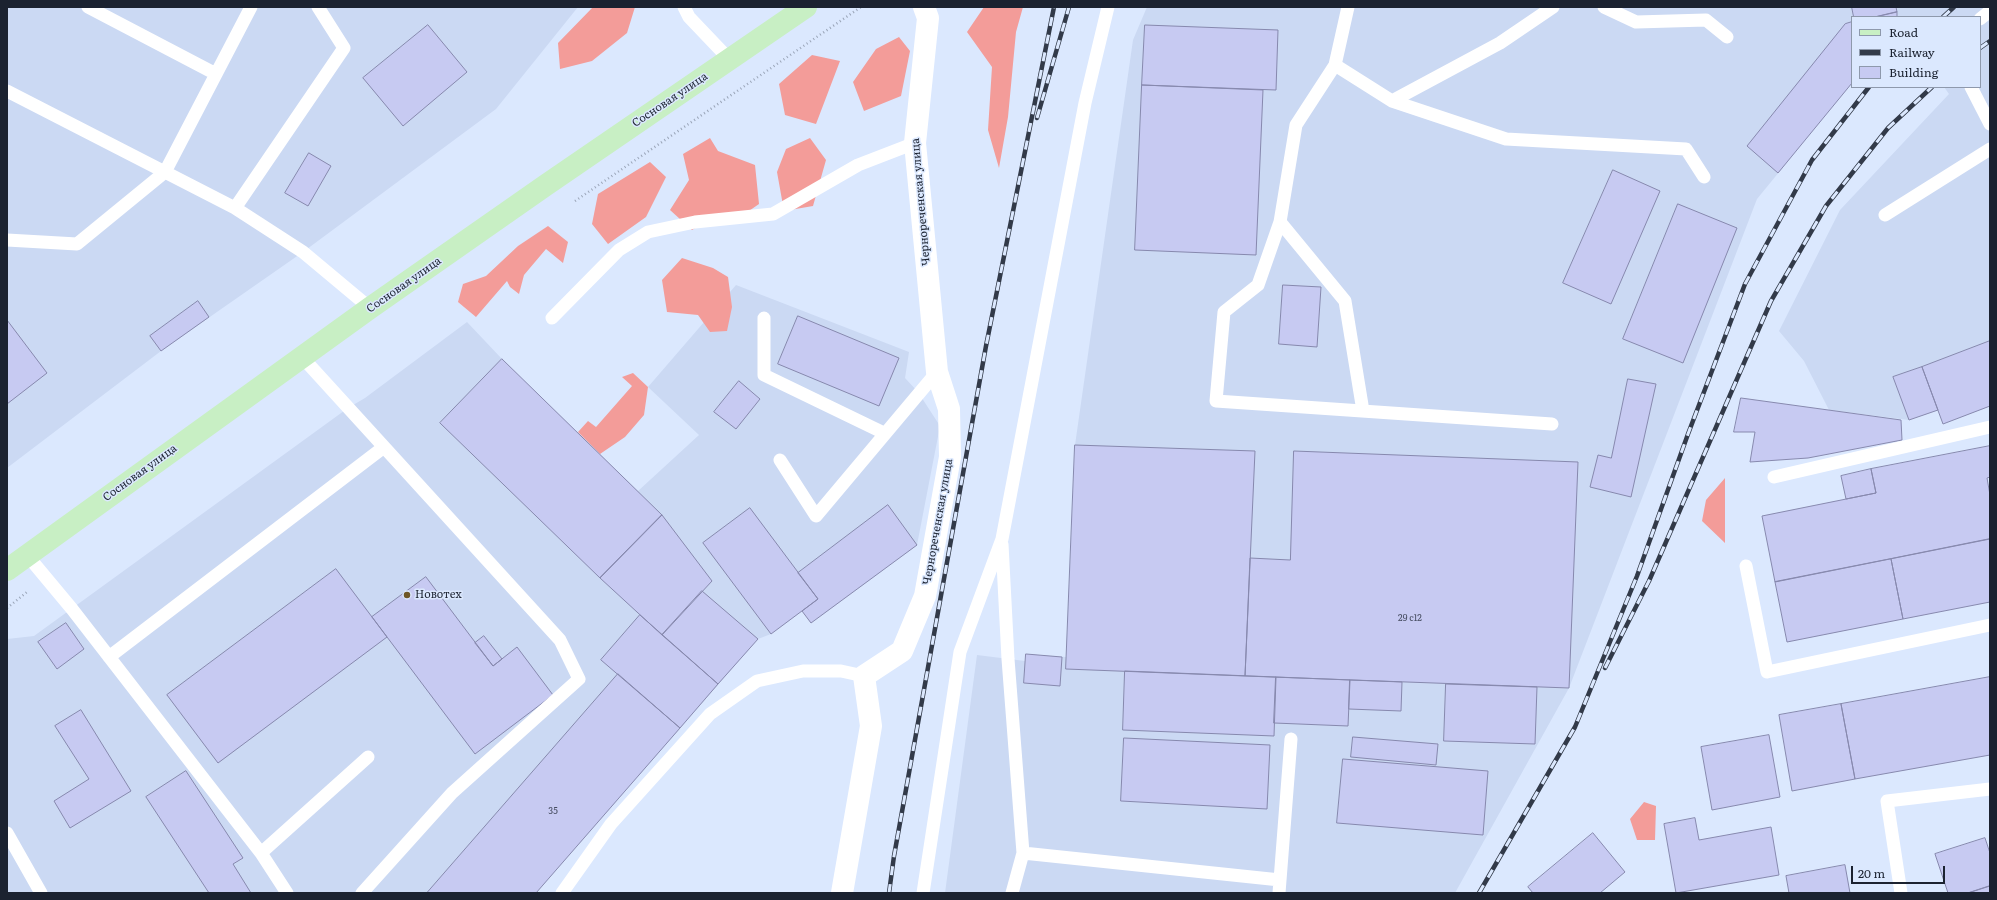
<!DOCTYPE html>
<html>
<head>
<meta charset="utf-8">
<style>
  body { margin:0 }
  #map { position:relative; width:1997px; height:900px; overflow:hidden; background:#dbe8fe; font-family:Literata,serif }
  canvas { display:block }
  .frame { position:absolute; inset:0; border:8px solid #1b2230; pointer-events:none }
  .legend { position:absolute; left:1851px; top:16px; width:130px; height:72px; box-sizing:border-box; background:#dbe8fe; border:1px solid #8e99ac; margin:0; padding:5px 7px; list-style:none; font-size:12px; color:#1b2230 }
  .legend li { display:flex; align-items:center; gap:8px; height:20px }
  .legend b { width:20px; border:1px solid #8e99ac }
  .scale { position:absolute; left:1851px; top:866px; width:94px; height:18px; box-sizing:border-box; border:2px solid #1b2230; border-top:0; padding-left:5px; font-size:12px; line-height:14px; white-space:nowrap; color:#1b2230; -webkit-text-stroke:3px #dbe8fe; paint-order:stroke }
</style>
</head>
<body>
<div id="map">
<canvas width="1997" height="900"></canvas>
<div class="frame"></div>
<ul class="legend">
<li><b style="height:5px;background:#c8efc4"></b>Road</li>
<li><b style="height:5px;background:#323a49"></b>Railway</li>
<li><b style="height:11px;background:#c7caf2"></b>Building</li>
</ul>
<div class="scale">20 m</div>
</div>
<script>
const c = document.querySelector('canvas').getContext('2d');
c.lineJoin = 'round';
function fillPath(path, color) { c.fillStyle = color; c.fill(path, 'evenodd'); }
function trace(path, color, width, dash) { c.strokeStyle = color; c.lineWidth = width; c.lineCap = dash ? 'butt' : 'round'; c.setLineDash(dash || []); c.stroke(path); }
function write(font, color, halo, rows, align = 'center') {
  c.font = font + ' Literata,serif'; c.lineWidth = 3; c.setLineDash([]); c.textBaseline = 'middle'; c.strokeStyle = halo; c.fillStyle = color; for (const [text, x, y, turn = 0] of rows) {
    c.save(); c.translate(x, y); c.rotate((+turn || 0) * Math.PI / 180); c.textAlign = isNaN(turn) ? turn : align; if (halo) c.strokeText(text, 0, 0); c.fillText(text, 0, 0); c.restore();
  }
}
fillPath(new Path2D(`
  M7,7H578L496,109L303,252L161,351L7,468Z
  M1147,7H1990V406L1943,424L1938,410L1909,420L1829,410L1804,361L1779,331L1840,210L1949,94L1944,87H1980V17H1852V83L1757,199L1569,688L1455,893H945L977,655L1025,661L1026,654L1066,657L1075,445L1133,40Z
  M736,285L909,352L905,378L918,392L940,426L917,545L811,623L802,611L771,634L758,639L536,893H7V639L34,636L348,408L365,398L467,322L502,359L638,491L699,435L648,387Z`), '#cbd9f3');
fillPath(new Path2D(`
  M593,7H635L627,33L592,61L560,69L558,43Z
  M984,7H1023L1016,32L1008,117L999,168L988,130L992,67L967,32Z
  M899,37L910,51L901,96L864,111L853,82L876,49Z
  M812,55L840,61L816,124L785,115L779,84Z
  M710,138L718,151L755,165L759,204L733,222L716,214L692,230L670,210L689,180L683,154Z
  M810,138L826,160L813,206L784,211L777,172L786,149Z
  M650,162L666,177L646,217L608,244L592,224L598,194Z
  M548,226L568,242L563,263L546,249L524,275L519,294L510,287L507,281L476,317L458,302L463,284L486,276L518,246Z
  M682,258L713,268L728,277L732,307L727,331L710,332L698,315L667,312L662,280Z
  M633,373L648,387L644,415L625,437L600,454L578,432L588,421L596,427L632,386L622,377Z
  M1725,478V543L1702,521L1706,500Z
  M1644,802L1656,806L1655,840H1637L1630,819Z`), '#f39c99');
const building = new Path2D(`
  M1852,7H1896L1897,12L1875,17H1854Z
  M1897,12V17H1875Z
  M1852,22V83L1778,173L1747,146L1845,24Z
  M428,25L467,72L403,126L363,78Z
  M1145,25L1278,30L1276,90L1142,85Z
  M1142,85L1263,90L1256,255L1135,250Z
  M309,153L331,166L308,206L285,193Z
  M1613,170L1660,191L1611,304L1563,283Z
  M1678,204L1737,228L1683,363L1623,339Z
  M1283,285L1321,287L1317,347L1279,344Z
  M198,301L209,317L161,351L150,336Z
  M798,316L899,358L879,406L778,364Z
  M7,320L47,373L7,404Z
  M1990,341V406L1943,424L1922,367Z
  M502,359L662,515L600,578L440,423Z
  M1922,367L1938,410L1909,420L1893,377Z
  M1628,379L1656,384L1631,497L1590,487L1598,455L1611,458Z
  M739,381L760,399L736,429L714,412Z
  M1741,398L1901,420L1902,440L1808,458L1750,462L1755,432H1734Z
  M1075,445L1255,451L1245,676L1066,669Z
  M1990,446V477L1987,478L1990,495V539L1775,582L1762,516L1876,493L1871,469Z
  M1294,451L1578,462L1569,688L1245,676L1250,558L1290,560Z
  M1871,469L1876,493L1846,499L1841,476Z
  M888,505L917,545L811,623L802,611L818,599L798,573Z
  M750,508L818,599L771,634L703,543Z
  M662,515L712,581L662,635L600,578Z
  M1990,539V602L1903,619L1891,559Z
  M1891,559L1903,619L1787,642L1775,582Z
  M336,569L387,637L218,763L167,695Z
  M426,577L493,666L517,647L553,695L475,754L372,617Z
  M702,591L758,639L718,684L662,635Z
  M640,615L718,684L680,728L601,660Z
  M66,623L84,649L57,669L38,642Z
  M484,636L502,659L493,666L475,643Z
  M1026,654L1062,657L1060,686L1024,683Z
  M1125,671L1276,677L1274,736L1123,730Z
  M618,674L680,728L536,893H427Z
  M1276,677L1350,680L1348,726L1274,723Z
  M1990,677V755L1855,779L1841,704Z
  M1350,680L1402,682L1401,711L1349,709Z
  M1446,684L1537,687L1535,744L1444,741Z
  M1841,704L1855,779L1792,791L1779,715Z
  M81,710L131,791L70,828L54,801L89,779L55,726Z
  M1769,735L1780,797L1712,810L1701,747Z
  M1353,737L1438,744L1436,765L1351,757Z
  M1124,738L1270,745L1267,809L1121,801Z
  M1343,759L1488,771L1483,835L1337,823Z
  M186,771L243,858L233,864L251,893H209L146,797Z
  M1695,818L1699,840L1771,827L1779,875L1676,893L1664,824Z
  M1593,833L1625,872L1600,893H1533L1528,887Z
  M1985,838L1990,853V886L1968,893H1948L1935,854Z
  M1845,865L1850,893H1789L1786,876Z
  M1990,886V893H1968Z`);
fillPath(building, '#c7caf2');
trace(building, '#8789ae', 1);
trace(new Path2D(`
  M575,201L861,7
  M7,608L27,592`), '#9aa5b8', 2.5, [1, 3]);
trace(new Path2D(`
  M88,7L216,74
  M684,7L689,17L729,59
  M1348,7L1335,65L1296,125L1280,222L1258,285L1224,312L1216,401L1552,424
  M1604,7L1636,22L1706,20L1727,37
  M1980,19L1990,11
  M1335,65L1392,101L1506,139L1686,149L1704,177
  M1971,87L1990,124
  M7,91L235,208L303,252L370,308
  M1392,101L1500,43L1553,7
  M235,208L344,48L318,7
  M1885,215L1990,149
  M1280,222L1345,301L1363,411
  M7,240L77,244L165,172L251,7
  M552,318L619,250L648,232L695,222L773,214L858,165L915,143
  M764,318V375L884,433
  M302,357L560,640L579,679L452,793L362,893
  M780,460L816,516L937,372
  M1774,477L1990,427
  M1002,544L1008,659L1023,853L1012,893
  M27,555L72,609L261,853L287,893
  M1746,566L1767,672L1990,625
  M109,657L384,447
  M7,833L41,893
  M261,853L368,757
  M1023,853L1280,880
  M562,893L611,824L710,714L757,681L803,671H841L864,676
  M923,893L960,652L1002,539L1085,103L1108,7
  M1279,893L1291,739
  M1901,893L1887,801L1990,789`), '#fff', 13);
trace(new Path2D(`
  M842,893L871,726L864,676L902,651L925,596L950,457L949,409L937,372L915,143L928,18L924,7`), '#fff', 22);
trace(new Path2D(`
  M7,570L370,308L546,185L806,7`), '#c8efc4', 22);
const rail = new Path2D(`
  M1943,17L1954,7
  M1980,48L1990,41
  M1037,118L1069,7
  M1605,668L1649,581L1771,301L1826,206L1888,128L1932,87
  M889,893L894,856L986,346L1054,7
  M1479,893L1575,727L1637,576L1688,434L1745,284L1812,160L1869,87`);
trace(rail, '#323a49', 4.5);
trace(rail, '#dbe8fe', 3, [9]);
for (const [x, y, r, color] of [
  [407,595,4,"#6e5626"]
]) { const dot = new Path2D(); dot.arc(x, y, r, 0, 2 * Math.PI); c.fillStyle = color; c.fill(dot); trace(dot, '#dbe8fe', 1.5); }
write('9px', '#464c60', null, [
  ["29 с12",1410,618],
  ["35",553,811]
]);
write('11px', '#1b2230', '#dbe8fe', [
  ["Сосновая улица",670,100,-34],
  ["Чернореченская улица",921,202,-95],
  ["Сосновая улица",404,285,-35],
  ["Сосновая улица",140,473,-36],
  ["Чернореченская улица",938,522,-80]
]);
write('11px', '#1b2230', '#dbe8fe', [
  ["Новотех",415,595]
], 'left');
</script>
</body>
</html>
